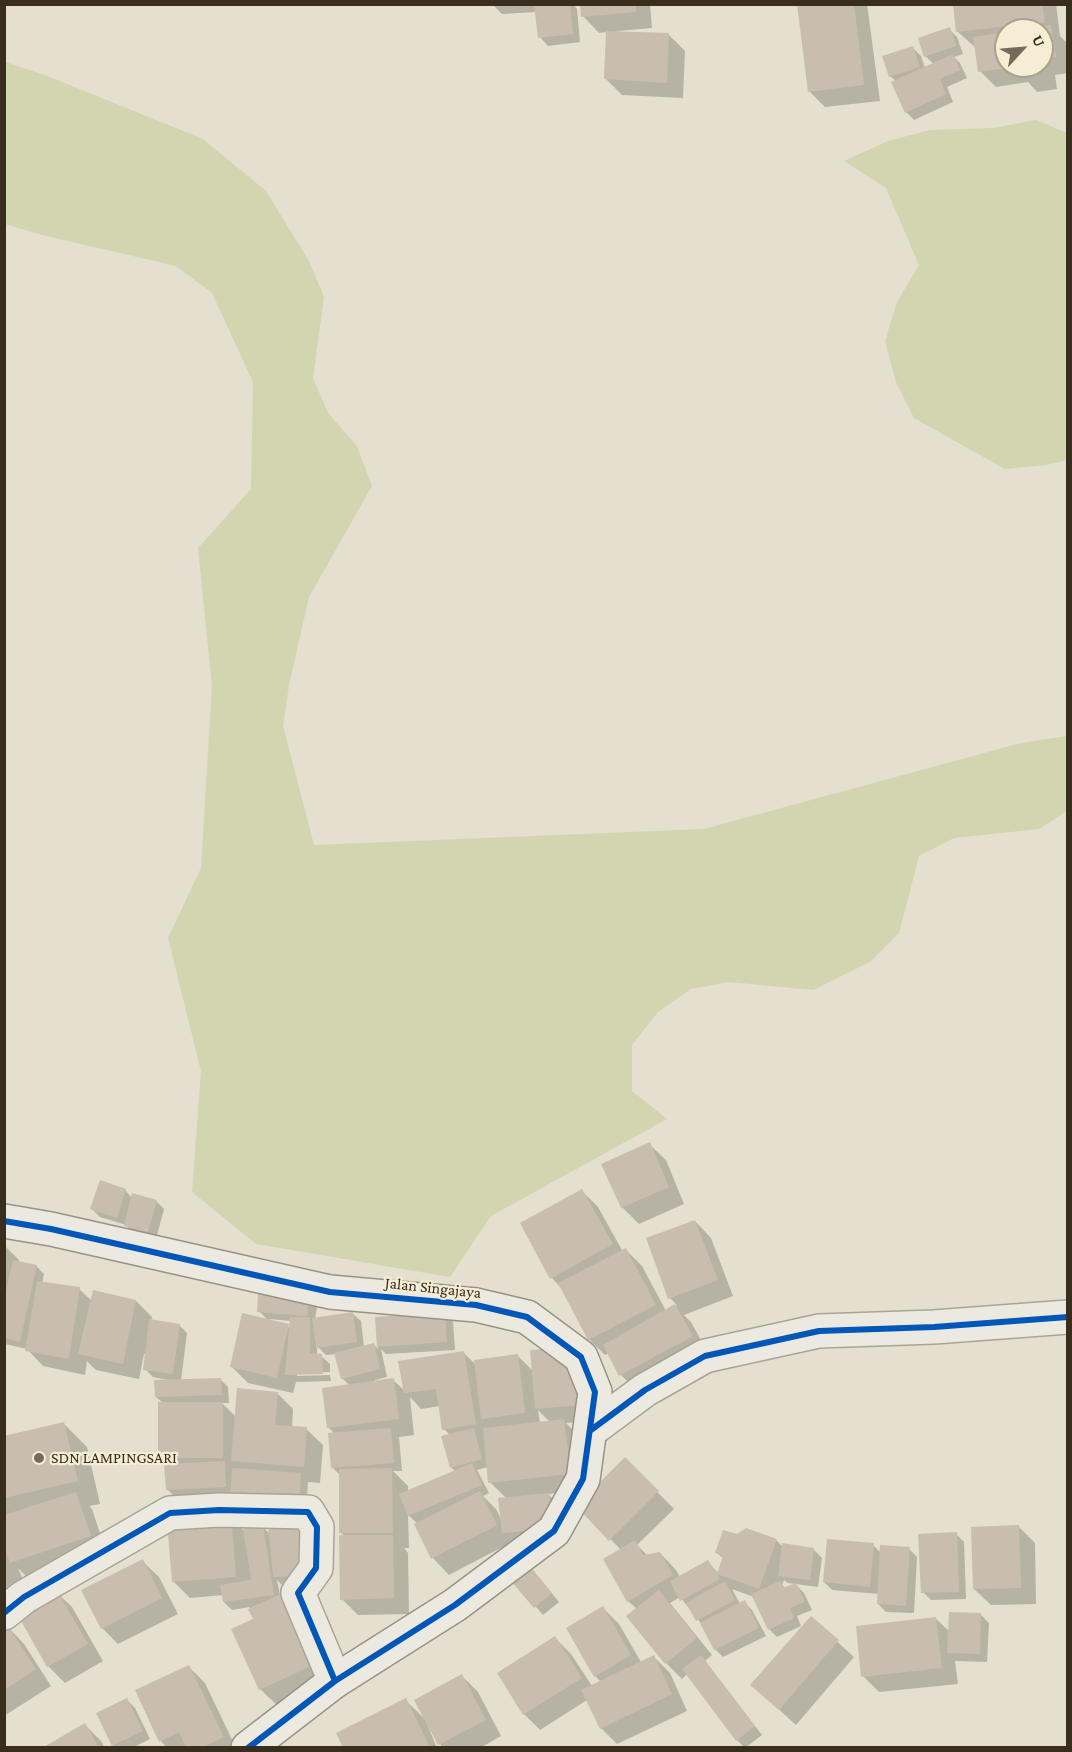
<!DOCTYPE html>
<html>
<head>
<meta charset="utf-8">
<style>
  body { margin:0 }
  #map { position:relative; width:1072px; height:1752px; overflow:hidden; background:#e4dfce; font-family:"Crimson Pro",serif }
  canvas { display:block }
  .frame { position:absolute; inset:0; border:6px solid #392d1e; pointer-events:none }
  .north { position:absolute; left:994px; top:18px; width:60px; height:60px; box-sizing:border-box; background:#f5eed4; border:2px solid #aaa18b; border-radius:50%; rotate:64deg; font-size:16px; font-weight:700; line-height:24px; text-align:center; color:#392d1e }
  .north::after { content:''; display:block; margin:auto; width:21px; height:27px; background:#756b5c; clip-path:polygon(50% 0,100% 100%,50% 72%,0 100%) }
</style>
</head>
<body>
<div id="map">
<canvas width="1072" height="1752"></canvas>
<div class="frame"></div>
<div class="north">U</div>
</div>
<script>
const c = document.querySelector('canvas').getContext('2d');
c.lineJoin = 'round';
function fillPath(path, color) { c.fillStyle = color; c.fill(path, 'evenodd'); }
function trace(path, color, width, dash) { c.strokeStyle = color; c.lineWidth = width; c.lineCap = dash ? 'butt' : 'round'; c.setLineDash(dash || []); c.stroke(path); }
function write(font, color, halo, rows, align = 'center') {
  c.font = font + ' "Crimson Pro",serif'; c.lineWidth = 4.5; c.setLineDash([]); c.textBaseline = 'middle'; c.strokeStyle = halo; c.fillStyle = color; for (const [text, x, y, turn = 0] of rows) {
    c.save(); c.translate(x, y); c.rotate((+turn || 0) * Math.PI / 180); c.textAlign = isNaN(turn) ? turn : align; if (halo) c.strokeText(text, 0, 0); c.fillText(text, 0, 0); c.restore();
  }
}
fillPath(new Path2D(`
  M5,62L45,75L203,139L266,191L309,261L324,297L313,378L328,413L357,446L372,486L309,597L289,685L283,726L314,845L704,829L1021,743L1067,736V811L1039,829L954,838L919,856L899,933L870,962L813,990L729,982L691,989L658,1012L632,1045V1091L667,1119L491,1216L450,1277L256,1244L192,1192L201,1071L168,938L201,868L212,686L198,548L251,489L253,382L212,293L176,266L42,235L5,224Z
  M1036,120L1067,133V460L1046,465L1005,469L914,418L896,382L885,341L897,302L919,265L886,188L844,161L888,141L930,130L993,128Z`), '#d2d5b0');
fillPath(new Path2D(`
  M492,4H573L577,9L580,42L548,46L540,37L536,12L502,14Z
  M582,4H650L652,28L618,31V33L669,35L685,51L683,98L622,95L606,79L607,32L599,33L583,16Z
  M799,4H867L880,101L825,107L809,91Z
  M954,4H1056L1060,36L1067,43L1068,47V73L1055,75L1057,89L1037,92L1028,82L996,87L980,71L976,48L958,32ZM1006,30H1042V66H1006Z
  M949,29L957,37L963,54L954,57L960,63L967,78L947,87L953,102L914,120L906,112L896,81L890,76L913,48L921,56L925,68L934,64L925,56Z
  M649,1144L666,1160L684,1204L639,1224L622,1207L603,1165Z
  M125,1190L132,1198L156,1201L164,1209L156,1239L133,1234L126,1225L100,1217L92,1209Z
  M582,1191L598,1207L623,1252L626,1250L642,1266L666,1311L677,1305L670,1298L695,1221L711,1238L733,1296L684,1315L691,1322L708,1353L637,1391L621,1375L609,1353L605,1355L589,1339L563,1290L552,1278Z
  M4,1245L19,1260V1263L36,1266L44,1274L42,1284L79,1289L92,1301H136L152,1317L151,1321L179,1325L187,1333L181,1381L220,1379L228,1387L229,1403H222L236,1417L277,1393L293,1409L292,1428L306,1429L323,1445L320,1483L308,1482L306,1510L175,1497L167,1489L166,1465L159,1458L163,1403L156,1397L168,1380L153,1377L145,1369L146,1354H144L139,1379L96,1370L87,1361L85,1375L43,1366L27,1349L5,1344Z
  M309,1299L317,1307L315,1319L352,1313L361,1321L364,1347L374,1345L378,1349L377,1318L445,1314L453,1322L455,1350L386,1354L381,1349L387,1377L375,1380V1382L393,1380L405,1391L463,1352L476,1365L518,1356L533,1371L556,1350L595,1421L566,1423L580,1437L586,1490L548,1494L556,1502L560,1536L512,1540V1542L449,1575L433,1558L416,1525L418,1524L408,1515L409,1548H404L408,1553L409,1614L358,1615L342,1599L345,1536L341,1533V1476L332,1467L335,1434L329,1428L350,1386L342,1378L336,1354L326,1355L317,1346V1355L321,1356L330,1364V1372L297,1373V1376L330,1375L331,1381L296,1382L293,1393L248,1383L232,1367L269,1321L259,1311ZM269,1319L291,1321V1328L269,1321ZM410,1397L421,1409L440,1406L444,1429L450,1435L451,1467L456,1472L408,1492V1486L393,1471H402L399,1437L414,1435ZM538,1410L550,1422L540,1424ZM488,1467L490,1482L506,1498L502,1521L496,1509L483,1496L489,1493L477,1470Z
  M64,1424L87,1447L100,1504L89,1506L92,1509L106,1552L28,1578L18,1568L23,1580L4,1591V1438Z
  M625,1459L674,1509L637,1545L648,1556L660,1553L676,1570L680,1577L708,1562L719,1574L724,1559L717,1553L737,1536L776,1540L783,1547L814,1550L822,1558L818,1587L788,1583L784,1580L782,1585L786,1589L796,1585L804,1593L812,1610L797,1616L801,1626L777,1637L769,1629L754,1597L732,1589L740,1604L744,1602L752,1610L766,1636L723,1657L715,1649L704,1627L680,1597L670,1603L712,1655L705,1661L762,1735L745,1748L737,1740L687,1674L682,1679L666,1663L637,1609L628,1601L621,1550L578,1506Z
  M230,1518L243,1530L263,1527L316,1582L282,1585L277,1580L280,1595L335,1678L277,1705L260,1689L255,1619L249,1607L232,1610L224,1602L223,1595L190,1598L174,1582Z
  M1018,1526L1035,1543L1036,1604L991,1605L974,1589Z
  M956,1534L964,1542L966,1599L931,1600L923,1592Z
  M873,1545L881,1553L909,1549L917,1557L914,1613L886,1612L878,1604L879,1594L832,1590L824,1582Z
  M142,1561L159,1577L178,1614L118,1644L102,1628Z
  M537,1575L559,1602L543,1615L513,1580Z
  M55,1591L72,1607L103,1661L65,1683L48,1666L18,1612Z
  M603,1608L619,1624L641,1662L654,1657L670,1673L687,1711L617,1744L601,1728L587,1700L540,1730L524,1714L555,1638L571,1654L592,1686L601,1682L595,1676Z
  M981,1615L989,1623L987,1662L955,1661L958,1684L879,1692L863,1676L936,1619L950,1632Z
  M811,1618L854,1657L796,1725L752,1685Z
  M8,1627L24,1644L51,1686L4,1716V1630Z
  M189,1667L205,1683L236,1748H167L161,1741Z
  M462,1676L478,1692L501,1736L480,1748H443L440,1744Z
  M127,1700L135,1708L150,1739L132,1748H116L113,1745Z
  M405,1700L425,1719L437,1748H345Z
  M85,1725L101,1741L105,1748H45Z`), '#0003');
fillPath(new Path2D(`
  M534,4H570L573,34L538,38Z
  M580,4H636V12L581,17Z
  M797,4H854L864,85L808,92Z
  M953,4H1042L1045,22L956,32Z
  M1051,25L1056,57L1042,58V30L1025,29Z
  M950,27L956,46L924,57L918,38Z
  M606,31L669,33L667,83L604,79Z
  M1006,32V68L978,72L973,37Z
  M913,46L920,67L889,77L882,56Z
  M953,54L960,70L940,79L946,94L905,113L891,82Z
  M1019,66H1040L1041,73L1020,77Z
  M650,1142L669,1187L621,1208L601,1164Z
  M100,1180L126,1189L117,1218L90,1209Z
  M582,1189L613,1244L550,1279L520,1223Z
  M132,1193L157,1200L148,1232L124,1226Z
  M695,1220L718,1280L668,1299L646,1238Z
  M626,1248L656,1305L588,1340L558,1283Z
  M13,1260L37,1265L20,1342L5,1338V1296Z
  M37,1281L80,1287L69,1359L25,1351Z
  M93,1290L136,1300L123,1364L78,1354Z
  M258,1294L309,1297L307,1316L257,1312Z
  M675,1304L693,1336L619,1376L603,1345Z
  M353,1312L357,1342L316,1348L312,1318Z
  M445,1312L447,1342L377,1347L375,1317Z
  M242,1313L289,1324L277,1378L230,1367Z
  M290,1317H310V1353L322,1354L323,1374L285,1375Z
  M149,1319L180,1324L173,1374L143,1370Z
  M374,1343L380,1369L341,1379L334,1353Z
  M557,1348L558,1363L576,1366L580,1405L535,1409L530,1350Z
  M464,1351L476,1424L442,1430L436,1389L404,1393L398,1361Z
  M518,1354L525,1413L481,1419L474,1360Z
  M221,1378L222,1395L155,1397L154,1380Z
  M394,1378L399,1419L327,1428L322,1388Z
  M237,1388L278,1392L275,1425L307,1427L304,1467L231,1461Z
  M158,1402H223V1458H158Z
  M564,1419L571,1474L488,1483L483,1428Z
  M64,1422L78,1481L4,1498V1436Z
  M391,1428L394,1463L331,1468L328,1433Z
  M474,1428L482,1459L450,1468L441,1436Z
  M625,1457L659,1491L609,1541L576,1506Z
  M225,1461L226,1487L166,1490L164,1464Z
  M472,1463L482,1485L408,1516L399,1494Z
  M232,1468L301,1473L299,1503L230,1499Z
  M392,1468L393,1533H339V1469Z
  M480,1491L497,1525L431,1559L414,1524Z
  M76,1492L91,1536L10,1563L4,1546V1515Z
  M549,1493L553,1528L502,1533L498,1498Z
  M231,1516L236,1577L172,1582L167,1522Z
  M304,1522L309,1575L273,1577L268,1525Z
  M263,1525L274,1595L223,1602L220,1585L251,1580L243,1529Z
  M1019,1525L1021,1588L973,1589L971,1527Z
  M746,1528L777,1539L759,1589L717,1574L723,1556L715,1553L723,1530L737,1534Z
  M957,1532L959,1592L921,1593L918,1534Z
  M339,1535H393L394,1598L340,1600Z
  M827,1539L874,1543L870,1587L823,1582Z
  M635,1540L643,1555L660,1552L673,1575L627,1602L603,1559Z
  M782,1543L814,1548L810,1580L778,1576Z
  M880,1545L910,1547L906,1606L877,1604Z
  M143,1559L162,1598L101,1629L81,1590Z
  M708,1560L720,1579L680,1601L670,1581Z
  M529,1565L552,1593L534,1608L510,1580Z
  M725,1581L735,1600L696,1621L686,1603Z
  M780,1581L783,1588L796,1583L805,1602L790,1608L794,1618L768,1630L751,1594Z
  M56,1589L88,1644L47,1667L16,1612Z
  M659,1590L697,1638L665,1664L626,1616Z
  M287,1591L320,1662L259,1690L231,1629L253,1619L248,1609Z
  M745,1600L759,1628L714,1650L700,1623Z
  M603,1606L631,1655L594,1677L566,1628Z
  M949,1612L981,1613L980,1654L947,1653Z
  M811,1616L839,1640L779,1710L750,1685Z
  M936,1617L942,1668L861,1677L856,1626Z
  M8,1626L36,1669L4,1690V1628Z
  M555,1636L582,1678L523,1715L497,1673Z
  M654,1655L672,1694L600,1729L581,1690Z
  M701,1655L755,1726L736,1741L682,1669Z
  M189,1665L224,1737L201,1748H186L179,1732L159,1742L135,1690Z
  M462,1674L486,1720L438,1745L414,1700Z
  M127,1698L143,1731L112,1746L96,1713Z
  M406,1698L430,1748H343L336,1733Z
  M85,1723L99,1748H42Z`), '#c8bdaf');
const street = new Path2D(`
  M591,1430L645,1390L705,1356L819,1331L934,1327L1068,1317
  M4,1613L24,1597L170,1513L219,1510L308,1512L317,1527L316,1568L298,1593L335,1681`);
const secondary = new Path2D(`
  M4,1221L51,1229L330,1292L476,1305L527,1317L581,1357L595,1392L583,1479L554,1531L455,1605L335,1681L248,1748`);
trace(street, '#aaa497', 36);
trace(secondary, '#999387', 36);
trace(street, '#ece9e0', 33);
trace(secondary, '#ece9e0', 33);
trace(new Path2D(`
  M4,1221L51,1229L330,1292L476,1305L527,1317L581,1357L595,1392L583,1479L554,1531L455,1605L335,1681L248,1748
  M591,1430L645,1390L705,1356L819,1331L934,1327L1068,1317
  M4,1613L24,1597L170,1513L219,1510L308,1512L317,1527L316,1568L298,1593L335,1681`), '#0057b8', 6);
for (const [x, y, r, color] of [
  [39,1458,6,"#756b5c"]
]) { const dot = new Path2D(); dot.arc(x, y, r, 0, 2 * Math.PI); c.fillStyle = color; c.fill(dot); trace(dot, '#f5eed4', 2); }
write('16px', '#392d1e', '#f5eed4', [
  ["Jalan Singajaya",433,1288,6]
]);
write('16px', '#392d1e', '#f5eed4', [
  ["SDN LAMPINGSARI",51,1458]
], 'left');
</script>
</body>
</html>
